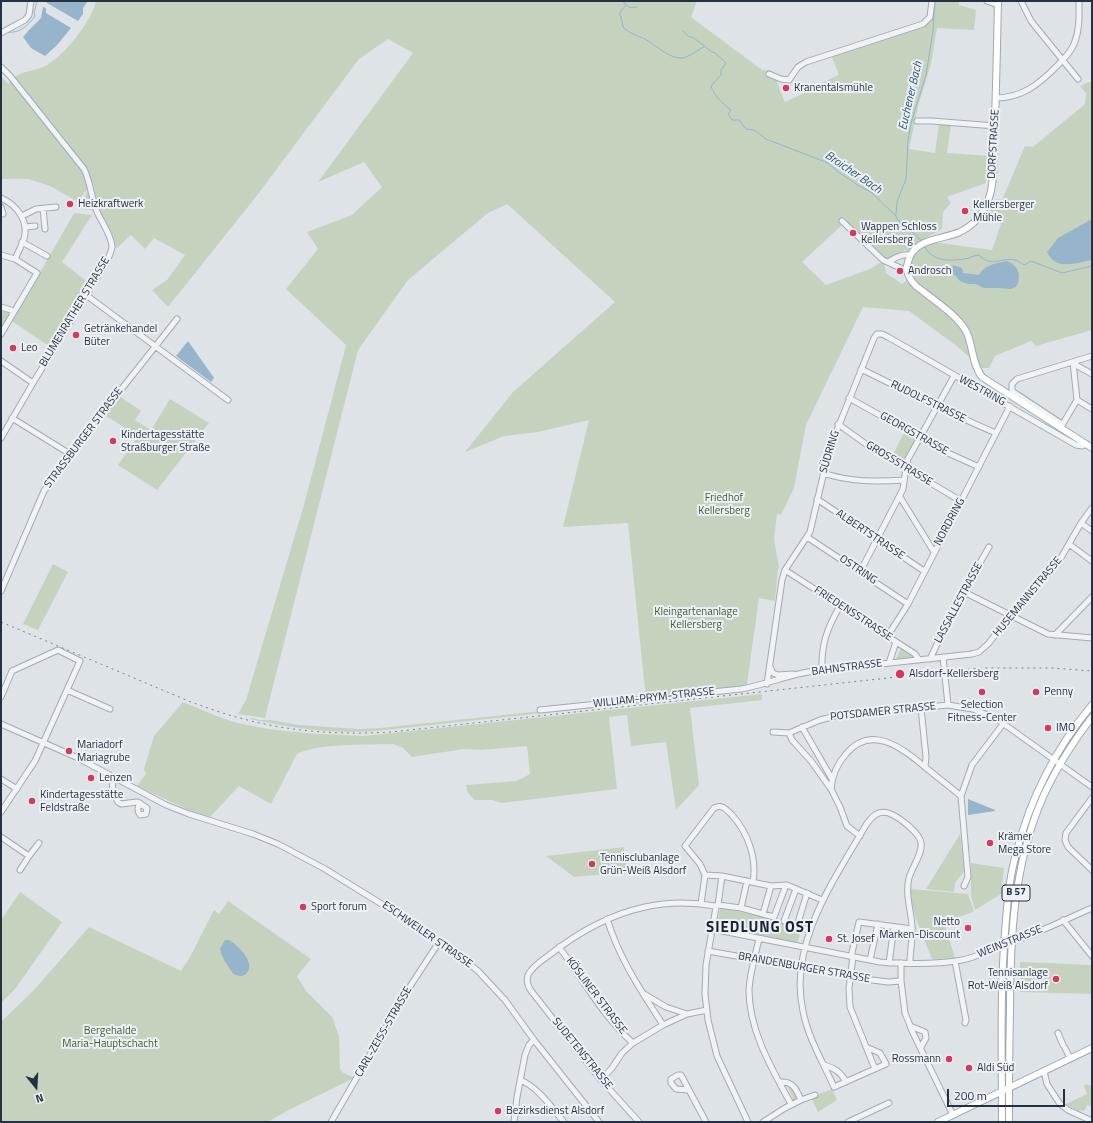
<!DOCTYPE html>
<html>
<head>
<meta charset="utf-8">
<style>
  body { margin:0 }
  #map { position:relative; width:1093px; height:1123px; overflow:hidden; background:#dee3e8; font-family:"Titillium Web",sans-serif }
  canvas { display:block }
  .frame { position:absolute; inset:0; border:2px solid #263140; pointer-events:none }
  .north { position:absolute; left:16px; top:1067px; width:40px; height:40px; -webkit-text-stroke:3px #edf1f6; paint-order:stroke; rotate:162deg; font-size:11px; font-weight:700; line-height:16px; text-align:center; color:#263140 }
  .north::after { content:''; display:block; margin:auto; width:14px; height:18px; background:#263140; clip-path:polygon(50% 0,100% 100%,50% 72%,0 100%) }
  .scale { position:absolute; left:947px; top:1089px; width:118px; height:18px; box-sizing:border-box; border:2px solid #263140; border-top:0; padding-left:5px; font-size:12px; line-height:14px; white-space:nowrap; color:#263140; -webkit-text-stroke:3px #edf1f6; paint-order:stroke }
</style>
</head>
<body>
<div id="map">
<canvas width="1093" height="1123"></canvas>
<div class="frame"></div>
<div class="north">N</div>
<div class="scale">200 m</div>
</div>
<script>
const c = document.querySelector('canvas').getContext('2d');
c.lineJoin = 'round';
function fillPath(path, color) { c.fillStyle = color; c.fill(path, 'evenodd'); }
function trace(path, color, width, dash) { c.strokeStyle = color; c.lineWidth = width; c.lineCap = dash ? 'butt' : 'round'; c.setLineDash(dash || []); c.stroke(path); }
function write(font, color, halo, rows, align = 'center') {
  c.font = font + ' "Titillium Web",sans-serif'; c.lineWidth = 4; c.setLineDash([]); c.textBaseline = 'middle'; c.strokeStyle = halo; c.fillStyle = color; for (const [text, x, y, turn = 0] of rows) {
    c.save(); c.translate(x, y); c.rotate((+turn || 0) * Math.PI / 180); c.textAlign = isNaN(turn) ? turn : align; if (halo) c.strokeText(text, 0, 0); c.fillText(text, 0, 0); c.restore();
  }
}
fillPath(new Path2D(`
  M96,1H697L691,17L762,70L772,71C778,81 780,92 785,102L817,87V85L839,75L830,52L921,22L927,18L929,1H959V5L976,10L974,30L937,28L931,64L918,106L909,149L935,153L939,124L951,125L947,153L990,156L986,183L947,197L951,203L943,212L942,229L926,238L930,239L932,242L992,250L1001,224L987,215L996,199L1002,200L1025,146L1033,147L1085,104L1086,93L1080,86L1092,81V330L1036,346L1031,341L995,356L989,368H981L958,347L909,311L863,307L806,425L794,488L781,515L778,514H777L774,539L779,568L778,569L775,601L759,598L746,691L385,730C374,731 363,732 351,732C318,732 283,726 250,719L251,718L260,720H270L299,725L359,729L380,728L646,700L628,523L563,527L589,420L538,432L504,436L465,452L513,392L615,302L507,204L488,213L408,280L358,350L265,718L238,714L246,700L305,501L346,345L286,289L318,249L307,232L352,215L382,187L364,162L318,182L413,53L388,39L359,59L255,198L168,307L152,290L167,280L185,255L154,238L145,249L131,235L116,249C116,235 107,226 101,214C97,205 95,193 93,183L88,188L78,202L50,186L28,179H1V76L8,84C11,81 15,76 20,74C27,71 36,70 43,67C62,59 92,21 96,1ZM843,224L883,261L870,269L826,285L802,262ZM905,250L914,253C910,260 911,268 913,276L902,284L886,273L884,261Z
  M87,192H88L93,210L80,209L79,207Z
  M75,213L92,215L62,262L89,283L50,347L12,321L73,215Z
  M1,309L8,311L10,315L1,329Z
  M118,395L141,411L135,420L151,430L170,399L209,423L157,490L118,465L138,436L103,414Z
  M905,431L918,438L904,466L891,458Z
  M53,564L68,572L38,630L23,624Z
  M901,648L908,654L909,653L915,657L896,659Z
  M762,694V700L690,708L699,785L676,810L666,742L631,746L627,715L609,717L617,789L502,803L492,800H474L467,791L466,785L517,781L530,774L527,746L482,750L464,749L412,757L403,748L393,744C368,745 317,743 297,754L271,804L239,786L210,817L191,811L137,786L146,774L144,769L154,736L183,702C201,709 219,718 238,723C279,733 322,734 364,736Z
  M960,834L965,870L955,883L954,892L926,889Z
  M624,847L628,872L574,877L546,856Z
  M971,863L1004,868L1001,894L975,910L971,896Z
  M911,889L968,894L973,908V912L944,922L955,958L932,959L916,919L911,898Z
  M20,892L62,922L16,988L1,1003V920Z
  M228,901L311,959L297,976L306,991L332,1017L339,1036L340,1069L342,1072L354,1078L289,1110L267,1122H1V1022L35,989L89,927L181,971L190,957L214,910L219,914Z
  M720,908L762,916L801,930L797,945L716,929Z
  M1020,962L1092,965V994L1020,992Z
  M784,1084H790L798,1098V1099L792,1101L790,1100L793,1098L787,1086L784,1087Z
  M1086,1084L1092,1086V1104L1091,1106L1087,1105L1084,1111L1080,1110L1079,1111L1066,1104L1087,1094L1084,1086Z
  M832,1089L837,1100L818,1112L811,1097Z`), '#c5d3be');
fillPath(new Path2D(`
  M46,1H88L83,8V14L78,21L47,3Z
  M43,7L46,8V13L71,28L57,45L45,56L31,48L23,37L29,30L41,18Z
  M1092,219V260C1076,263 1056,271 1047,252L1058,238Z
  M1007,261C1019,266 1022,276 1016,287L1011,289L998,288H984L976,284H968L960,281L955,275L948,273L952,269L953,265L962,268L963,273L979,275C984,265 996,263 1007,261Z
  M188,341L214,378L211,382L176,356Z
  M968,799L995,810V811L968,815Z
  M225,940H229C237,945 247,954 249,964C251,971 244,979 236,975C232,974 230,969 228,966C224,960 221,955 220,949Z`), '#96b4cb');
trace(new Path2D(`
  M609,1H611
  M623,1C628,8 629,8 637,7
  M625,6L619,14L621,16L623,27C629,33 638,36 645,39C656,45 669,59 682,58C690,57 697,50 704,47
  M683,31L688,36L694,38L712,52L715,53L726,63L721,70V75L711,86C714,96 723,104 731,110L728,114L732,120H739L746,129L754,130L766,139L828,163L837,171L859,186L871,192L896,216L897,219L922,241
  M8,32C19,34 29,25 35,16L34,13L37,1
  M896,215L897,202L906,179L908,141L911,123L926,75L933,31L935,1
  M924,246C933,262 948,261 964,259C970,259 973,255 979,255C991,268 1001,257 1015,260C1018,261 1021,263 1024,265L1031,261L1062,273L1092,266`), '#96b4cb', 1);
const minor = new Path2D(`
  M987,1L998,5
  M1021,1L1031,21L1078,79
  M1,33L25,20L29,15L31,1
  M1,67L10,76L84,169C91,183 91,199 98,214C103,224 111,235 112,246C112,251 109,256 107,261L33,383L1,438
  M769,74L781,79L789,80L798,67L806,62L923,24L930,17L932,1
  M996,98C1022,98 1039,84 1057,66C1063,60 1071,52 1074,44C1080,30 1079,15 1079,1
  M917,121H932L995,126
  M1,198C17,205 29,221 24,239C21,246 18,253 15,259
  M1,207L3,214
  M43,208L45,229
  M22,216L36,209L56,207
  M842,221L883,260L907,271
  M25,227L35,226
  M22,242L47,256
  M1,255L15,259L37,273L1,334
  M888,262C895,258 901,254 910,255
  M86,295L228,400
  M1,307L14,311
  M1,361L33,383
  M1074,364L1092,374
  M861,369C906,391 950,414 996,433
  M849,398L948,453L979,467
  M1077,400L1092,409
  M12,418L70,454
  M838,424L870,447L961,501
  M1062,424L1015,393L1012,391V384L1017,379L1092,356
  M1061,427L1077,400L1073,362
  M823,473C850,482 876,482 904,480
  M900,497L934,552
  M817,499L924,571
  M1081,523L1092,531
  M807,537L908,604
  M1069,544L1092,561
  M785,570L915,654L919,660
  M860,572L903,489L906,468L908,459L954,376
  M1,591L44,491L70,454L177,319
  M964,592L1048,634L1092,638
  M1055,635L1092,597
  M887,637L908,604L1010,406
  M943,657L948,705
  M930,659L954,608L989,547
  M889,663L896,642
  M770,667L773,673L778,675L793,674
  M822,670C821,645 827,628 840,606
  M767,684L782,580L785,570L810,532L829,450L874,338L877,334H882L888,337L1076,445L1082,446L1087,444
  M67,690L110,709
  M1,697L12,671L58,650L80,661L35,761L1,812
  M921,708L926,757L925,767
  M540,710L741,689C764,685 785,676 808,672L972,654L979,652L989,643L1010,615L1058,563L1081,523L1092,508
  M1,724L76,757L166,805L189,814L253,834L278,844L325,869L409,921L467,962L478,971L505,1000L534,1040L599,1122
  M802,727L832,779
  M773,732L789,733L820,720L840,715L948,705L973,709L997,719L1092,787
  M789,733L792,740L811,761L831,789L840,807L847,826L860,836
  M115,777C110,785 113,795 118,802L121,804L137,802L147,808L146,814L140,815C137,811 137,808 140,803
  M1,779L17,789
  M831,789C832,776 837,764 846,754C872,723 903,749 925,767C937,777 949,786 961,796
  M1092,798L1066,833L1065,840L1068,847L1092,870
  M1,837L29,856L20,870
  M29,856L39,843
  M705,875L722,876L771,886L787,885L822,900
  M722,876L718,905L741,908L774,917L786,885
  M964,886L968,877L961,796L972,765L1003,724
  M796,889L784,921L810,931
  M701,904L705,875L700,864L685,846L714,808C722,804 726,809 732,815C748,833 757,858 753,882
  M741,908L747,881
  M763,914L771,886
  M607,919C620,960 640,989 663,1025
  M1063,920L1092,956
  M797,926L807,893
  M712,929L880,962C907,964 935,965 962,960C974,958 985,952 996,948C1029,937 1060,922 1092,908
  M759,939C755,956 750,973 749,990C749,1031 772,1069 791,1104
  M559,947C583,979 603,1017 633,1043
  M708,951L872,980L888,982L901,981
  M851,957L859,922L912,929
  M853,957L849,988L850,1007L875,1069
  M870,960L878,924
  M955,961L966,1020L965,1023
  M889,963L894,927
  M901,963V981L905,1013L913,1033L953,1115
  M644,994L666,1007L687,1014
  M910,1026L925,1032L926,1038L921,1047
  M1058,1033L1063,1045
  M866,1047L880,1053L886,1064L834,1087C823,1062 808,1038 803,1011C788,944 834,880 866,825C872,816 879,809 891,814C900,818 920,833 921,843C923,853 912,867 909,878C905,894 911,910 912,926C913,938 910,951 910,963
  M1065,1048L1070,1058
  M824,1065C834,1068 841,1072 846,1082
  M1044,1071L1047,1084L1060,1104L1068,1110L1092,1121
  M520,1080C537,1086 552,1108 564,1122
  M601,1080L612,1068L622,1053L633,1043L663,1025L687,1014L707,1010
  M688,1090L676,1089L671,1083V1079L678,1075H681L706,1122
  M801,1100L815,1095
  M331,1122L407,991L439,942
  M514,1122L517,1097L525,1055L529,1045L534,1040
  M639,1122L601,1080L532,992C528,987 526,982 528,975C532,967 541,961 548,956C577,933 608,915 645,907C668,902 692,902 715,906L716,907L706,965L705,994L708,1020L717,1056L748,1122
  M763,1122L785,1108L801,1100C796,1089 793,1081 780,1082
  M848,1122L889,1103`);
const major = new Path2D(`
  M998,1C997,50 996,98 994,147C993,167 995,191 984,209C979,219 970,227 960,232C942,240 913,238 908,262C905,271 909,279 916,286C931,298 959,316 967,333C973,347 972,364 982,377L1092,448
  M938,1122L1092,1048
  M1002,1122C1002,1059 1000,995 1005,932C1007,906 1009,879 1016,854C1030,799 1056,748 1092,705
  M1009,1122C1009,1086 1009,1049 1010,1013C1010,940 1013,865 1043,797C1056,768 1073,742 1092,717`);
trace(minor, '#a3aab2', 7);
trace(major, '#9ca8b5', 8);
trace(minor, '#f0f3f6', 5);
trace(major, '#fff', 6);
trace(new Path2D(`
  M1,622L191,702C208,708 224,714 240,718C290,732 340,735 391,732L980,668H1052L1092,671`), '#768393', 1, [2, 4]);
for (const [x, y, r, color] of [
  [786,88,4,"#d7395c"],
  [70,204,4,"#d7395c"],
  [965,211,4,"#d7395c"],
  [853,233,4,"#d7395c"],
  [900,271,4,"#d7395c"],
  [76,335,4,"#d7395c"],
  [13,348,4,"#d7395c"],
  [113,441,4,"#d7395c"],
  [900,674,5,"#d7395c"],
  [982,692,4,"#d7395c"],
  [1036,692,4,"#d7395c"],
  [1048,728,4,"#d7395c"],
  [69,751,4,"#d7395c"],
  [91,778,4,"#d7395c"],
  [32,801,4,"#d7395c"],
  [990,843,4,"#d7395c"],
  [592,864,4,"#d7395c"],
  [303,907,4,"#d7395c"],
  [968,928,4,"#d7395c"],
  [829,939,4,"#d7395c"],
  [1056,979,4,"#d7395c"],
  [949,1059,4,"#d7395c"],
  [969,1068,4,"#d7395c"],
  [498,1111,4,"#d7395c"]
]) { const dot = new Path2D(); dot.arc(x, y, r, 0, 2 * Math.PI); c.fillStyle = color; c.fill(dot); trace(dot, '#edf1f6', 1.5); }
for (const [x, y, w] of [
  [1016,893,28]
]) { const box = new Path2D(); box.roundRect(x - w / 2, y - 8, w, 16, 3); c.fillStyle = '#edf1f6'; c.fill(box); trace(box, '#263140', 1); }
write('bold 10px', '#263140', null, [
  ["B 57",1016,893]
]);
write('11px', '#263140', '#edf1f6', [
  ["Kranentalsmühle",794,88],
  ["Heizkraftwerk",78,204],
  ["Kellersberger",973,205],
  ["Mühle",973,218],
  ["Wappen Schloss",861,227],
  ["Kellersberg",861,240],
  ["Androsch",908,271],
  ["Getränkehandel",84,329],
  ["Büter",84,342],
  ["Leo",21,348],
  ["Kindertagesstätte",121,435],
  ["Straßburger Straße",121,448],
  ["Alsdorf-Kellersberg",909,674],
  ["Penny",1044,692],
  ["Selection",982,705,"center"],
  ["Fitness-Center",982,718,"center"],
  ["IMO",1056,728],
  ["Mariadorf",77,745],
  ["Mariagrube",77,758],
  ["Lenzen",99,778],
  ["Kindertagesstätte",40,795],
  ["Feldstraße",40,808],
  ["Krämer",998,837],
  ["Mega Store",998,850],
  ["Tennisclubanlage",600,858],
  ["Grün-Weiß Alsdorf",600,871],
  ["Sport forum",311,907],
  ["Netto",960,922,"right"],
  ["Marken-Discount",960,935,"right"],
  ["St. Josef",837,939],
  ["Tennisanlage",1048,973,"right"],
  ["Rot-Weiß Alsdorf",1048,986,"right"],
  ["Rossmann",941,1059,"right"],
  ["Aldi Süd",977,1068],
  ["Bezirksdienst Alsdorf",506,1111]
], 'left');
write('11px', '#263140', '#edf1f6', [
  ["DORFSTRASSE",994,144,-87],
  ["BLUMENRATHER STRASSE",75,312,-59],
  ["WESTRING",982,391,29],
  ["RUDOLFSTRASSE",928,402,26],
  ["GEORGSTRASSE",914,434,29],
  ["STRASSBURGER STRASSE",84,438,-53],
  ["SÜDRING",830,452,-73],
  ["GROSSSTRASSE",899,464,31],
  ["NORDRING",950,522,-62],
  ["ALBERTSTRASSE",870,535,34],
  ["OSTRING",858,570,34],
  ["HUSEMANNSTRASSE",1028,597,-50],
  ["LASSALLESTRASSE",959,603,-62],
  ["FRIEDENSSTRASSE",853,614,33],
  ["BAHNSTRASSE",847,668,-7],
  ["WILLIAM-PRYM-STRASSE",654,698,-6],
  ["POTSDAMER STRASSE",883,712,-6],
  ["ESCHWEILER STRASSE",427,935,35],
  ["WEINSTRASSE",1010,942,-22],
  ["BRANDENBURGER STRASSE",804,968,10],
  ["KÖSLINER STRASSE",596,996,53],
  ["CARL-ZEISS-STRASSE",384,1032,-60],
  ["SUDETENSTRASSE",582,1054,51]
]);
write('11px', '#3d5d32', '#edf1f6', [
  ["Friedhof",724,498],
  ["Kellersberg",724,511],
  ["Kleingartenanlage",696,612],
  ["Kellersberg",696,625],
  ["Bergehalde",110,1031],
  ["Maria-Hauptschacht",110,1044]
]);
write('italic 12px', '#2d5377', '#edf1f6', [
  ["Euchener Bach",911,96,-77],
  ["Broicher Bach",853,173,34]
]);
c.letterSpacing = '1px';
write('bold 15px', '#182231', '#edf1f6', [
  ["SIEDLUNG OST",760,928]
]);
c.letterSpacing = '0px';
</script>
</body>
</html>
